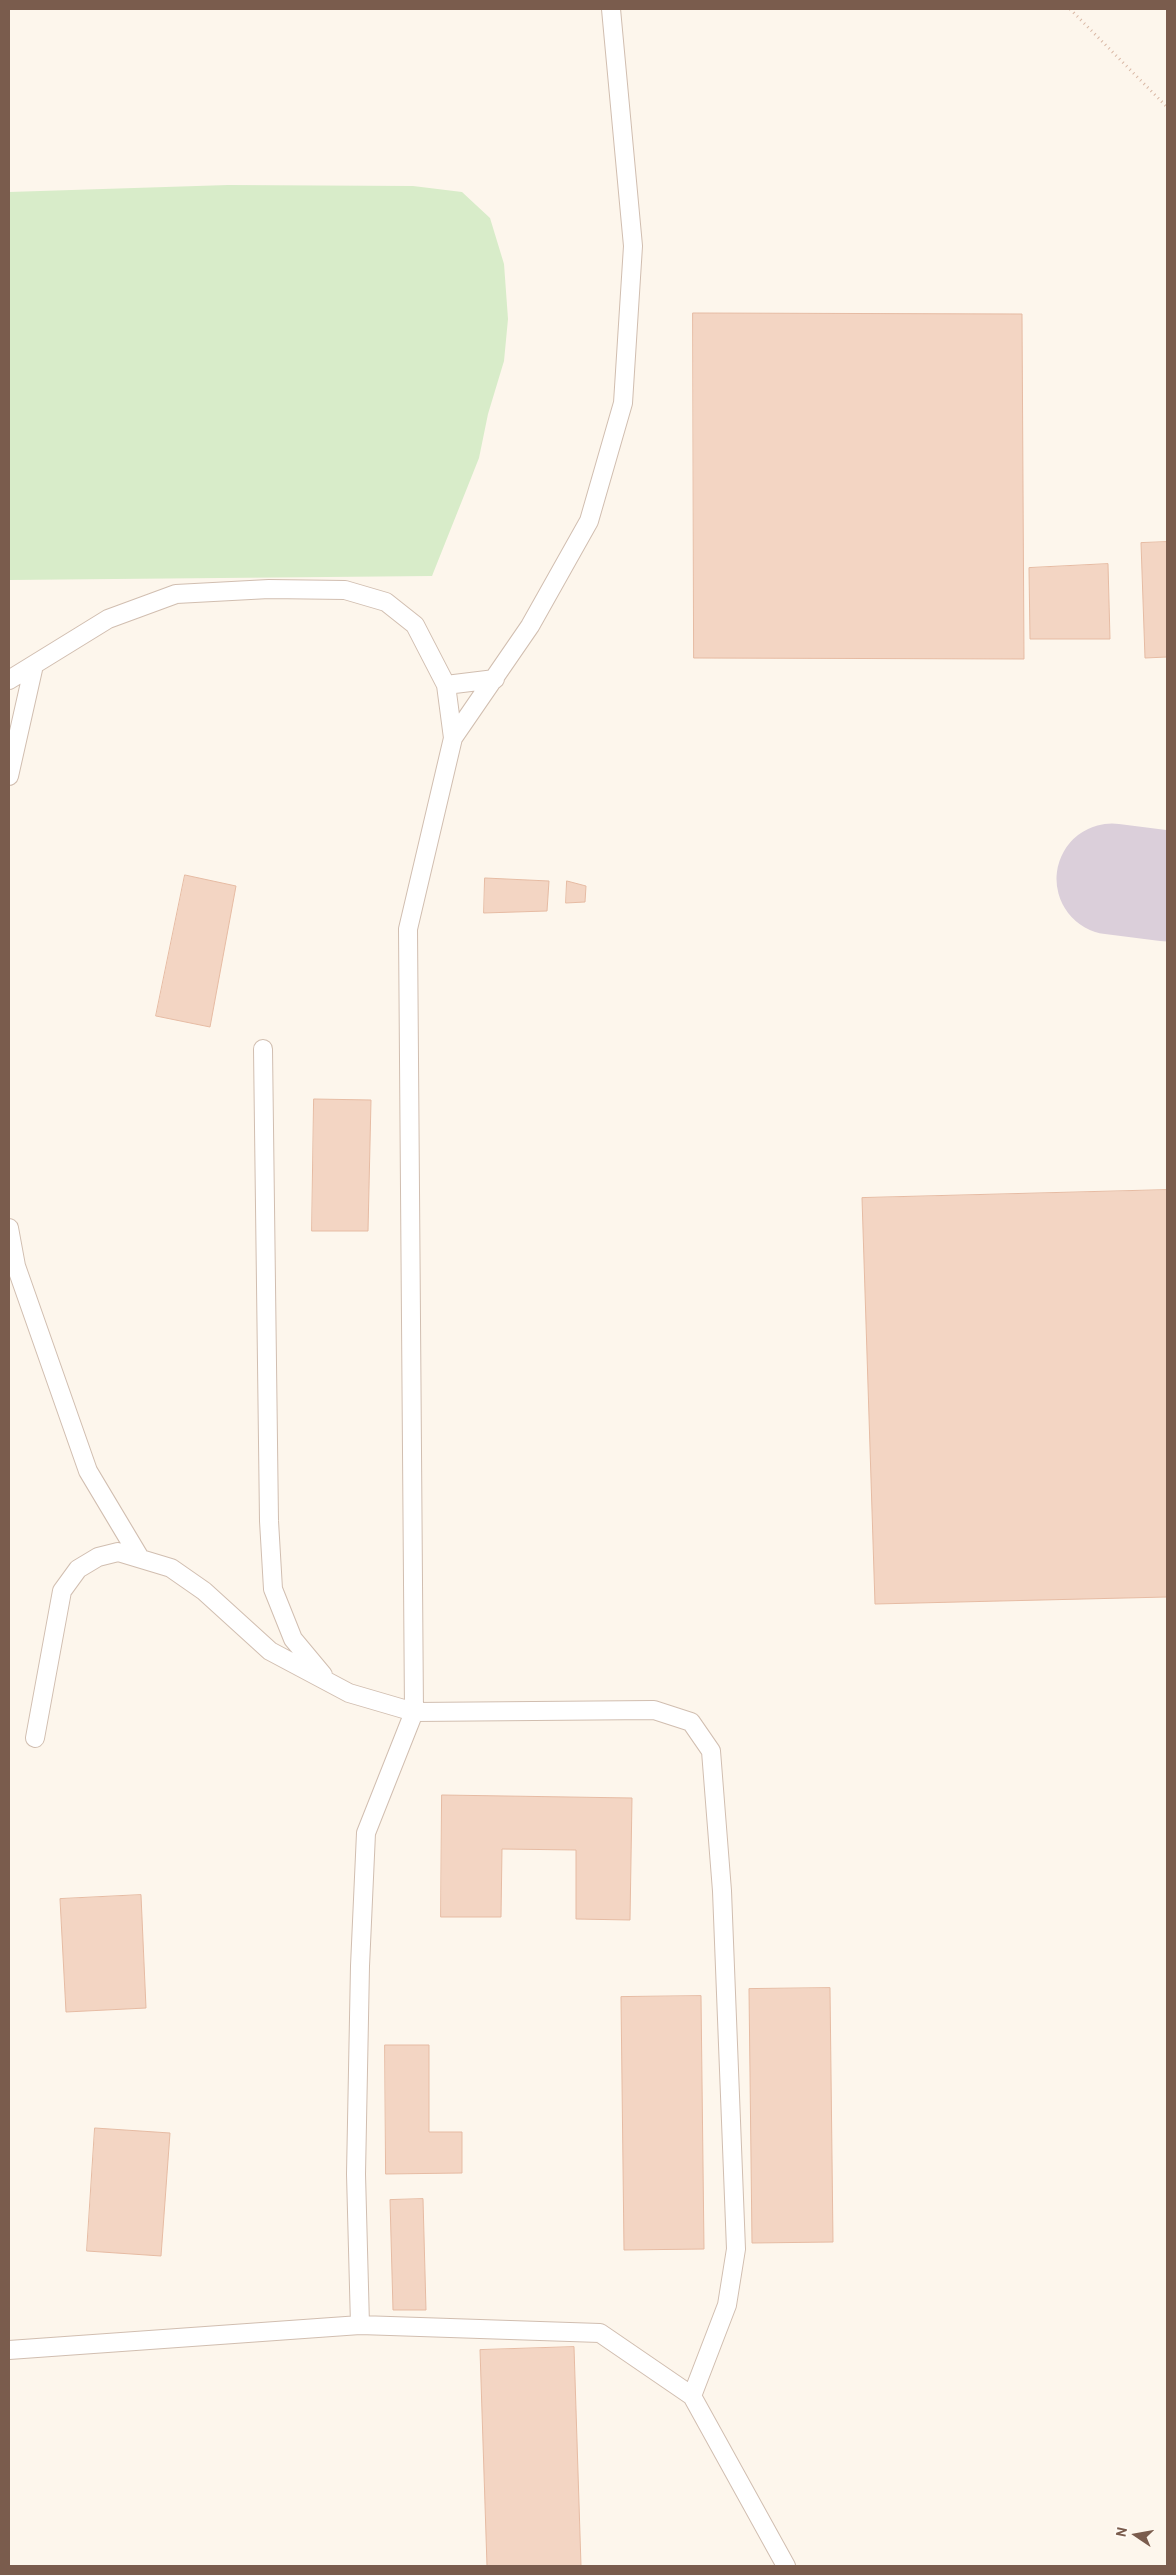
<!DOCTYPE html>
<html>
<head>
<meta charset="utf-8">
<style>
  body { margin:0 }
  #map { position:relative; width:1176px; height:2575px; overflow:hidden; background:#fdf6ec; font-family:Barlow,sans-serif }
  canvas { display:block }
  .frame { position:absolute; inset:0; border:10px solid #7a5c4d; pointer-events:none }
  .north { position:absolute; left:1111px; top:2510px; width:50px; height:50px; -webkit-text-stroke:4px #fffaf3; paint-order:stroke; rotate:282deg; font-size:14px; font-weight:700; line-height:20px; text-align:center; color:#7a5c4d }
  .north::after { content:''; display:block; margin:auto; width:18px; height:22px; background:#7a5c4d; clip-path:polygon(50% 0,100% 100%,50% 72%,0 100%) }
</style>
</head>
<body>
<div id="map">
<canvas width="1176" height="2575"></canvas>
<div class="frame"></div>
<div class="north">N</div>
</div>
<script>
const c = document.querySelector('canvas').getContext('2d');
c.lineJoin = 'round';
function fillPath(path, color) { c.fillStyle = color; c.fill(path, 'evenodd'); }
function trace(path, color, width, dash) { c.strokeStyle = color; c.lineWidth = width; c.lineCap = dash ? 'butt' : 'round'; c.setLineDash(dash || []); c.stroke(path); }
fillPath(new Path2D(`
  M228,185L413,186L462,192L490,218L504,264L508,319L504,361L488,414L479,458L432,576L9,580V192Z`), '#d8ecc9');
trace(new Path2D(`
  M1112,879L1167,886`), '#dbcfda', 111);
const building = new Path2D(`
  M693,313L1022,314L1024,659L694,658Z
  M1167,542V657L1145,658L1141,543Z
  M1108,564L1110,639H1030L1029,568Z
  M185,875L236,886L210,1027L156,1016Z
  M485,878L549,881L547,911L484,913Z
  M567,881L586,886L585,902L566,903Z
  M314,1099L371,1100L368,1231H312Z
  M1167,1190V1597L875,1604L862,1198Z
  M442,1795L632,1798L630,1920L576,1919V1850L502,1849L501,1917H441Z
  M141,1895L146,2008L66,2012L60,1899Z
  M830,1988L833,2242L752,2243L749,1989Z
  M701,1996L704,2249L624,2250L621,1997Z
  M385,2045H429V2132H462V2173L386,2174Z
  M95,2128L170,2133L161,2256L87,2251Z
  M423,2199L426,2310H393L390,2200Z
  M574,2347L581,2566H487L480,2350Z`);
fillPath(building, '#f3d5c3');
trace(building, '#e6bba3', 1);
const service = new Path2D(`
  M9,680L108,619L176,594L269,589L345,590L386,602L415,625L446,685L453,738L408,929L414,1712L366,1833L360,1966L356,2174L360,2325L600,2333L692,2396L786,2566
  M446,685L495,679
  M453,738L530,626L589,521L623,403L633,246L611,9
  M9,776L34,665
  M263,1049L269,1521L273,1589L293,1639L323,1675
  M9,1228L16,1266L88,1471L140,1558
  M35,1738L62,1591L78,1569L98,1557L118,1552L171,1568L204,1591L270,1651L349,1693L414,1712L654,1710L691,1722L711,1751L722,1891L736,2249L727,2305L692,2396
  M9,2350L360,2325`);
trace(service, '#d1beb0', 20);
trace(new Path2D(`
  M1070,9L1167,107`), '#d9b8a5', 3, [1, 4]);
trace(service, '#fff', 18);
</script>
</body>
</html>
